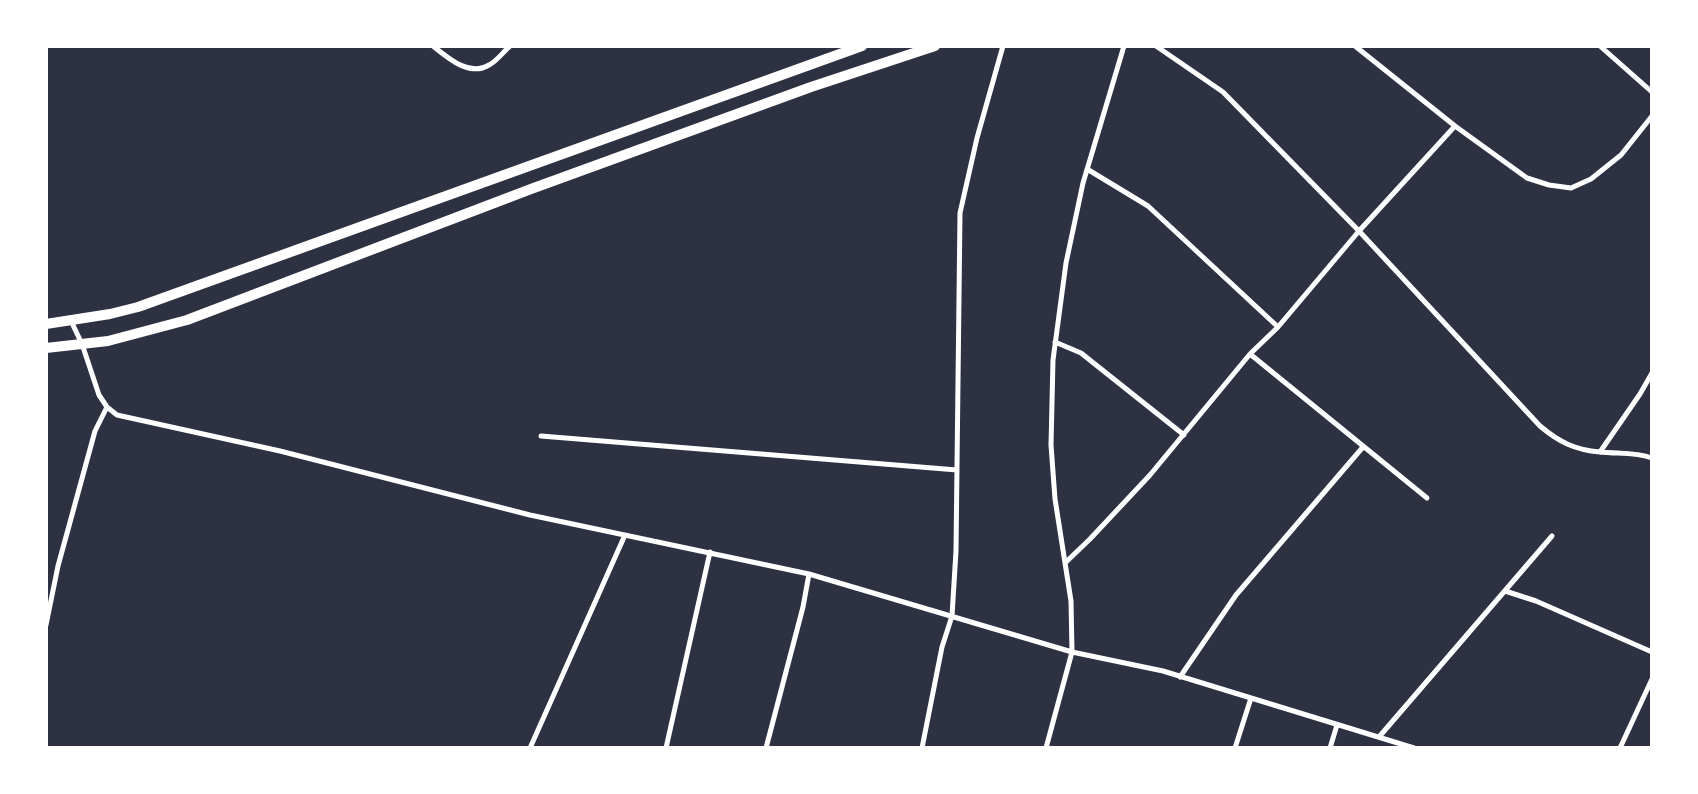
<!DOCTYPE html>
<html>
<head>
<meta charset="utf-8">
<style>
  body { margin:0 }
  #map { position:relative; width:1698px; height:794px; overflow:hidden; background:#2d3142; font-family:Overpass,sans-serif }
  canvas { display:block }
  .frame { position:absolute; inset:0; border:48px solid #fff; pointer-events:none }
</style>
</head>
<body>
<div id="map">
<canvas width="1698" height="794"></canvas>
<div class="frame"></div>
</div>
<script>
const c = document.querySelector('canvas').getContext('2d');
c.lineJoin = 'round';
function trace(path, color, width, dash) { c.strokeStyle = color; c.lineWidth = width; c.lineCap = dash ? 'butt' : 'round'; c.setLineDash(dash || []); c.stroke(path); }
trace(new Path2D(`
  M433,46C448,58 469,77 489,65C497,61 503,52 510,46
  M1156,46L1223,92L1359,231L1540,426C1559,442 1575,450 1600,452C1618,454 1635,452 1652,458
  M1355,46L1455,126L1527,178L1549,185L1571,188L1591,179L1621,155L1652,116
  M1600,46L1652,92
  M1087,169L1148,206L1278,327
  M71,321L82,344L99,395L107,407L117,415L280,451L530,515L809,574L1072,652L1163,671L1414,748
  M1055,342L1081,353L1184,435
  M1250,354L1427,498
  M541,436L957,470
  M1600,452L1640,394L1652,373
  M1065,563L1090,539L1150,475L1250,354L1278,327L1359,231L1455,126
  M1505,591L1536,601L1652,652
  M46,625L58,566L95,431L107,407
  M1180,677L1236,595L1363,447
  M1379,737L1552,536
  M530,748L625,535
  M666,748L710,552
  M766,748L803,607L809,574
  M922,748L942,647L952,616L956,551L960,213L977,138L1003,46
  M1046,748L1072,652L1071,601L1055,499L1051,445L1053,360L1066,263L1083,183L1124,46
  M1235,748L1251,698
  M1330,748L1337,725
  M1620,748L1652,679`), '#fff', 5);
trace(new Path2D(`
  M46,324L110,314L138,307L862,46
  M46,348L108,341L187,320L531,189L811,87L935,46`), '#fff', 10);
</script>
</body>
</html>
